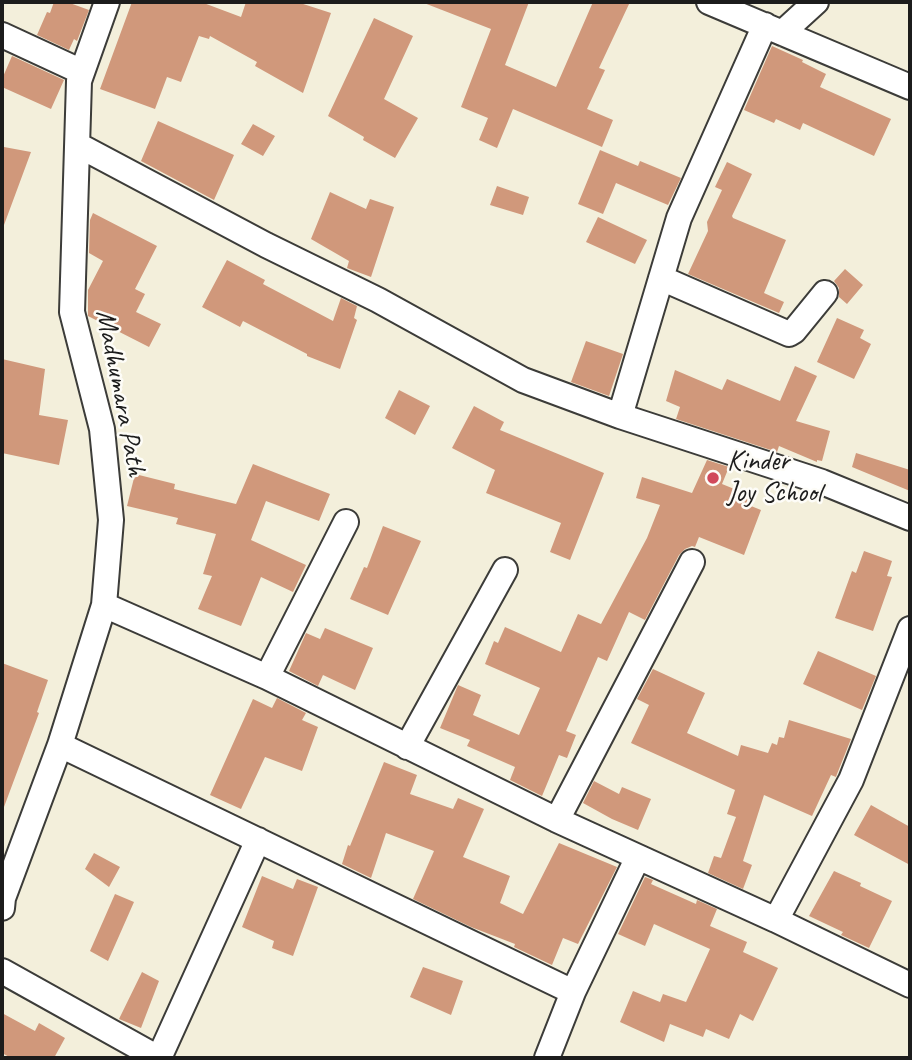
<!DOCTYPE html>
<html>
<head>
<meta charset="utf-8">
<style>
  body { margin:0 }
  #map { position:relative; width:912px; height:1060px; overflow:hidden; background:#f3efdb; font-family:Caveat,sans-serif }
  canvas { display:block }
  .frame { position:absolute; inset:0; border:4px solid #1c1c1c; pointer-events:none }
</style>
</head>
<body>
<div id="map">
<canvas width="912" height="1060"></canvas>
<div class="frame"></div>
</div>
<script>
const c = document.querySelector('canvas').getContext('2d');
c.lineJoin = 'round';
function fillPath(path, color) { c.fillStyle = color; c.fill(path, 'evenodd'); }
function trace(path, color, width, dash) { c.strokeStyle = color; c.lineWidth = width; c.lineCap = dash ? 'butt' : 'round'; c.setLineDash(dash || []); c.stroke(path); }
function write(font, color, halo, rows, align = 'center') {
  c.font = font + ' Caveat,sans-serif'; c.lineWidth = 5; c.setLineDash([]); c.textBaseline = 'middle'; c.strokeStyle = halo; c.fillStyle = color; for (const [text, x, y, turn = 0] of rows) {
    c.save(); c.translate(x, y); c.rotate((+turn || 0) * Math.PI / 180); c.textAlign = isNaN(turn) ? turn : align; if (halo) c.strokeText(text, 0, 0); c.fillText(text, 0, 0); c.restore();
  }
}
fillPath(new Path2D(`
  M54,2H67L89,10L77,41L74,39L69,50L37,35L47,12L50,13Z
  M132,2H201L241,17L246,2H297L331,13L303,93L255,66L257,62L210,36L209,39L199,36L181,82L167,77L155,109L100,89Z
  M424,2H529L505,65L556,87L593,2H630L599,68L605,70L587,109L613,120L602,147L513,109L497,148L479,140L488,118L461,107L491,29L424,3Z
  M374,18L413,36L384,99L418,118L395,158L363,140L364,137L328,116Z
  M772,46L803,60L802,62L826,74L820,87L891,119L874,156L803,123L800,130L776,119L774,123L744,110Z
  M12,56L64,80L51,109L2,87V79Z
  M158,121L234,155L214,200L141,161Z
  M253,124L275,136L263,156L241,144Z
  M4,147L31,152L4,225H2V158Z
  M600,150L638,166L640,161L681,178L668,205L616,183L603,214L578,204Z
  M727,162L752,174L732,216L733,218L786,240L764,293L784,302L779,313L688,274L708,231L707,222L722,190L715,187Z
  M497,186L529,197L523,215L490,205Z
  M330,192L366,209L370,199L394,207L371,277L347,268L349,261L311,239Z
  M93,213L157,246L135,289L145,294L136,312L161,324L149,347L88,316V290L103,261L89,253L90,220Z
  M598,217L647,240L635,264L586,242Z
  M227,260L265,280L263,284L333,321L341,298L357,306L354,318L357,320L340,369L307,356V354L243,321L240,327L202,307Z
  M845,269L863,285L847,304L839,297V288L834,281Z
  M837,318L864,330L860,338L871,344L854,379L817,362Z
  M586,341L623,354L609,396L571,382Z
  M2,359L45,369L39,415L68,420L59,465L2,453Z
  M795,366L817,376L796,421L830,431L822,461L817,460V462L779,446L777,452L676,419L680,407L666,401L675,370L722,390L727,379L780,401Z
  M399,390L430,406L415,435L385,418Z
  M474,406L504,422L500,430L604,473L570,560L550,552L561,523L486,493L495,470L452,448Z
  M856,453L910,470V491L852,467Z
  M707,460L729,467L722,484L749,495L746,504L761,510L744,555L699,537L695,547L692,546L685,549L679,555L645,620L629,612L607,661L598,657L566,731L576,735L567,758L559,755L542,796L510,780L515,767L467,746L470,740L440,728L458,685L481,695L473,715L519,735L540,688L485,664L494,641L498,643L505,627L561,652L578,614L601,624L647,538L660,505L636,498L642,477L692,493Z
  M253,464L330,494L319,521L266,501L251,540L306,565L293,592L261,577L241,626L198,609L212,576L203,574L216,534L176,524L178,518L127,506L135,474L175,484L174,489L236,504Z
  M383,526L421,541L388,615L350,599L364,567L367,568Z
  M864,551L892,561L887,576L892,577L873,631L835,618L852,571L856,573Z
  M325,628L373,648L355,690L323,675L318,686L289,671L306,633L320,639Z
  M818,651L876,676L862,710L803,684Z
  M2,663L48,680L37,712L39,713L4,807L2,806Z
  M653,669L705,693L687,733L738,756L741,745L768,753L772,743L777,745L779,737L784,738L789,720L851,739L837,774L836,777L831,775L812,816L764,795L743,861L752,865L743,889L708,873L714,856L721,858L736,817L727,814L735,790L631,743L649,705L637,699Z
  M277,698L306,713L302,720L318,727L302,771L265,757L241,809L210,795L253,699L272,708Z
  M384,762L417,775L410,794L453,809L458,798L484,809L463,857L510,876L500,903L523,914L559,843L617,867L578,944L563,938L552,965L514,947L515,944L471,927L413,899L434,851L386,833L371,878L342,864L348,845L350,846Z
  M594,781L619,794L622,787L651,799L638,830L612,819L583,803Z
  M871,805L910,827V865L854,835Z
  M94,853L120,867L109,887L85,869Z
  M834,871L861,883L860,886L892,901L869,948L841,935L843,932L809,916Z
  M262,876L293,889L297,879L318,887L293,956L272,948L274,941L242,927Z
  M645,877L653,880L651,884L696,904L697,900L717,909L710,926L747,942L743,952L778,968L753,1021L740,1014L729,1039L706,1029L703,1037L670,1024L664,1042L620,1022L633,991L660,1002L663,994L686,1002L710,949L654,924L645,946L618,934Z
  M115,894L134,902L108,961L90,951Z
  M423,967L463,981L451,1015L410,997Z
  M142,972L159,981L141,1028L119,1019Z
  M2,1013L35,1031L39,1023L65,1038L54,1058H11L2,1053Z`), '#d0987b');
const minor = new Path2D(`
  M709,2L910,87
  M782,33L816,2
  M2,35L82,72
  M78,145L266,245L378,300L523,380L620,416L822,482L910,518
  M661,278L789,334L794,331L825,293
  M620,416L679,218L765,25
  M104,605L267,677L557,820L776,920L910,985
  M267,677L346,522
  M60,745L573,992
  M407,747L505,570
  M557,820L692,562
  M2,908L3,898L60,745L104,605L111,520L102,429L72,312L79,81L107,2
  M776,920L851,780L910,629
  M2,971L158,1058
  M159,1058L258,840
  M547,1058L573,992L638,857`);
trace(minor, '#3c3c39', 28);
trace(minor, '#fff', 24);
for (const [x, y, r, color] of [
  [713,478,7,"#d1495b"]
]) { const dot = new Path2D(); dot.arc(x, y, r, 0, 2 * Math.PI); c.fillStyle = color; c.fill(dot); trace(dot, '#fdfcf7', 2.5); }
write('28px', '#1c1c1c', '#fdfcf7', [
  ["Madhumara Path",120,393,79]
]);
write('28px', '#1c1c1c', '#fdfcf7', [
  ["Kinder",727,462],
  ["Joy School",727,494]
], 'left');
</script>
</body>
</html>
